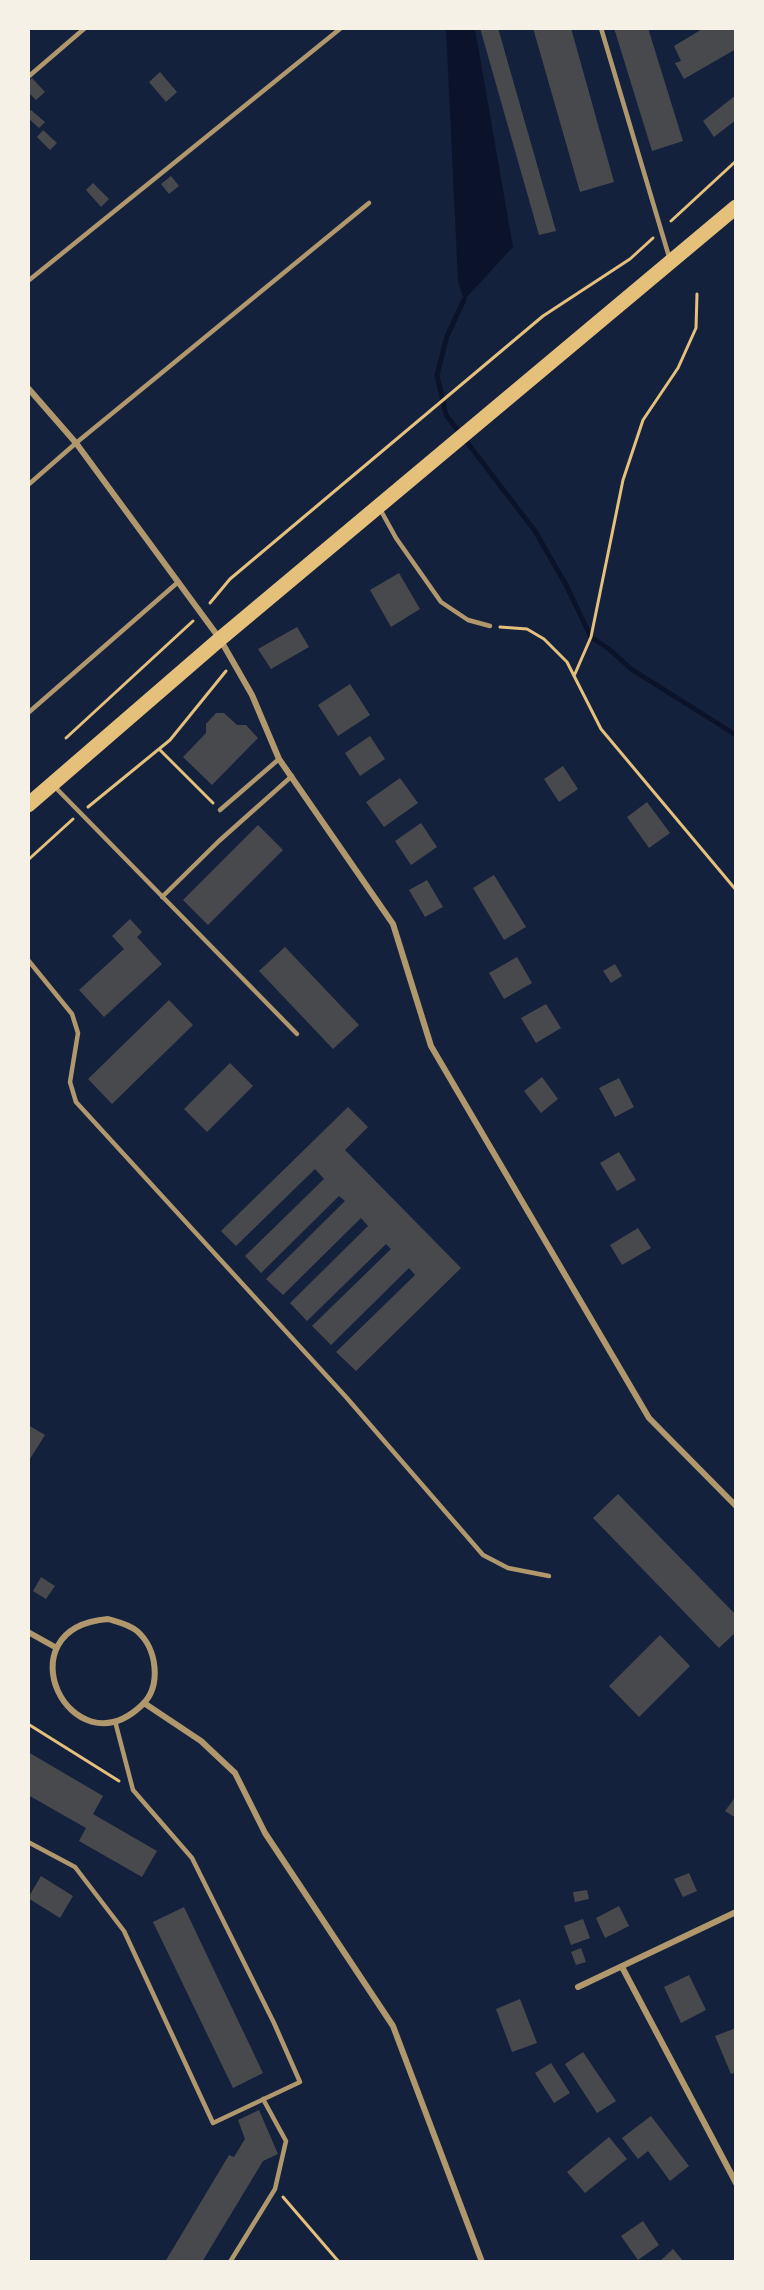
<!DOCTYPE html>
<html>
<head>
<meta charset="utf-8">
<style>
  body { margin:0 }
  #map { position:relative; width:764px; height:2290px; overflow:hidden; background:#14213d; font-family:Helvetica,sans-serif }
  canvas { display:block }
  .frame { position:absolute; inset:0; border:30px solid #f6f1e7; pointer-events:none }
</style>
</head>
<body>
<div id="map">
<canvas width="764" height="2290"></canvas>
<div class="frame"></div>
</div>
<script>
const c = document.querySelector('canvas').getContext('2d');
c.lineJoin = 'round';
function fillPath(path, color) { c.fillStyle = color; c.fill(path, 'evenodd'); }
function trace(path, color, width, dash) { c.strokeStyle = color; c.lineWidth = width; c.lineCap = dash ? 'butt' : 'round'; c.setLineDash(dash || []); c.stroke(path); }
fillPath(new Path2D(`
  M446,29H475L513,247L464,300L458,281Z`), '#0b132b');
trace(new Path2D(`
  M464,300L447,336L437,375L446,415L535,531L566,585L591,637L609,649L631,669L736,735`), '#0b132b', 5);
fillPath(new Path2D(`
  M480,28H498L556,231L539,235Z
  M533,28H571L614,182L580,192Z
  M614,28H648L683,141L652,151Z
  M704,28H736V49L684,79L675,63L681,61L674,46Z
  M160,72L177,92L166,102L149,82Z
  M32,78L45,92L36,100L28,92V81Z
  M736,95V120L714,137L703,121Z
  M31,110L45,122L39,128L28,118V112Z
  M43,130L57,143L50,150L37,137Z
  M171,176L179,186L169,194L161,184Z
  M93,183L109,199L101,207L86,190Z
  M399,573L420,609L391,627L370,590Z
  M297,627L309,647L271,669L258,649Z
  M350,684L370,715L338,736L318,705Z
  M216,713H224L237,725H246L258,738L212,785L183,757L206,733V724Z
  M370,736L385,759L360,776L345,753Z
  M563,766L578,789L559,802L544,779Z
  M400,778L418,803L384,827L366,802Z
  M647,802L670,833L649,848L627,817Z
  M421,823L437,847L411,865L395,841Z
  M258,825L283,850L208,925L183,900Z
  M494,875L526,927L504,940L473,888Z
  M427,880L443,907L425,917L409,890Z
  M130,919L142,932L137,937L162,964L104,1017L79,990L124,949L112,936Z
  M285,947L359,1025L333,1049L259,971Z
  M517,957L532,983L504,999L489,973Z
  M615,964L622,976L611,983L603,971Z
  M169,1000L193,1025L112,1104L88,1079Z
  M546,1004L561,1028L536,1043L521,1018Z
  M230,1063L253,1086L207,1132L184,1109Z
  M542,1077L558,1099L541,1113L524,1091Z
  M619,1078L634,1107L615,1117L599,1088Z
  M348,1107L368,1127L345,1150L461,1268L356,1371L336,1352L415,1275L409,1268L331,1345L312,1326L391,1249L386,1244L307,1321L290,1303L368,1226L361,1218L283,1295L266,1279L345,1201L339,1196L261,1273L245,1256L324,1179L315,1169L236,1246L221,1231Z
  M619,1152L636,1180L617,1191L600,1163Z
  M638,1228L651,1248L622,1265L610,1245Z
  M28,1425L45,1435L28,1462Z
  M618,1494L736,1615V1632L719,1648L593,1518Z
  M41,1577L55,1586L46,1599L33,1591Z
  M660,1635L690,1666L639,1717L609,1686Z
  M28,1752L103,1796L93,1814L157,1851L142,1877L79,1841L86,1828L28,1795Z
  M736,1796V1818L725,1811Z
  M689,1873L697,1891L683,1897L674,1879Z
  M41,1876L73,1896L60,1918L28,1898Z
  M587,1890L589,1899L575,1902L573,1892Z
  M619,1906L629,1926L605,1938L596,1918Z
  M184,1907L263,2073L233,2088L153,1922Z
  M583,1919L590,1938L571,1945L564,1926Z
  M581,1948L586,1962L576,1965L571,1952Z
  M689,1975L706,2010L681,2023L664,1987Z
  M520,1999L537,2043L512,2052L496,2009Z
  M736,2028V2072L731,2074L715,2036Z
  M583,2052L616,2101L597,2113L565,2064Z
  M551,2063L570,2093L554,2103L535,2073Z
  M259,2110L278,2154L263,2161L202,2262H165L229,2155L234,2157L245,2139L238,2120Z
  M651,2116L689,2166L670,2181L648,2151L638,2159L622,2138Z
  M609,2137L627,2159L585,2193L567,2172Z
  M643,2221L659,2245L638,2260L621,2236Z
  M673,2249L684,2262H659Z`), '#48494c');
trace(new Path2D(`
  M671,221L736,161
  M210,603L230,579L543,316L630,259L653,238
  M500,627L527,629L544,639L567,662L601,729L736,890
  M574,676L591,637L623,480L643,420L678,368L696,328L697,294
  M66,738L193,621
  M159,749L213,803
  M88,807L170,740L226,671
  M28,860L73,819
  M28,1724L119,1781
  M283,2197L339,2262`), '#e5c07b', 3);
trace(new Path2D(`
  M601,28L670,260
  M28,77L85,28
  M28,281L341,28
  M28,485L76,443L369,203
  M380,509L396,538L441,602L468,620L490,626
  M28,713L177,583
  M54,786L297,1034
  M220,810L279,759
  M162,897L219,841L292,776
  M28,960L72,1014L78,1033L70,1082L76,1102L346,1397L483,1555L508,1568L549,1576
  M28,1842L75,1867L124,1931L213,2123L300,2082L274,2023L192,1858L133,1790L115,1721
  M230,2262L275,2189L286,2141L263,2099`), '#b1986c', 4.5);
trace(new Path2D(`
  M28,388L76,443L220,639L252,695L279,759L393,924L431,1046L649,1418L736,1506
  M108,1619C118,1622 128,1624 137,1631C157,1648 162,1686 142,1705C71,1773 0,1628 108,1619Z
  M28,1632L55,1647
  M144,1703L201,1741L235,1773L265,1833L393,2026L482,2262
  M622,1967L736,2183
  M578,1987L736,1912`), '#b1986c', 6);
trace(new Path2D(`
  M28,805L220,639L736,207`), '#e5c07b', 15);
</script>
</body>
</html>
